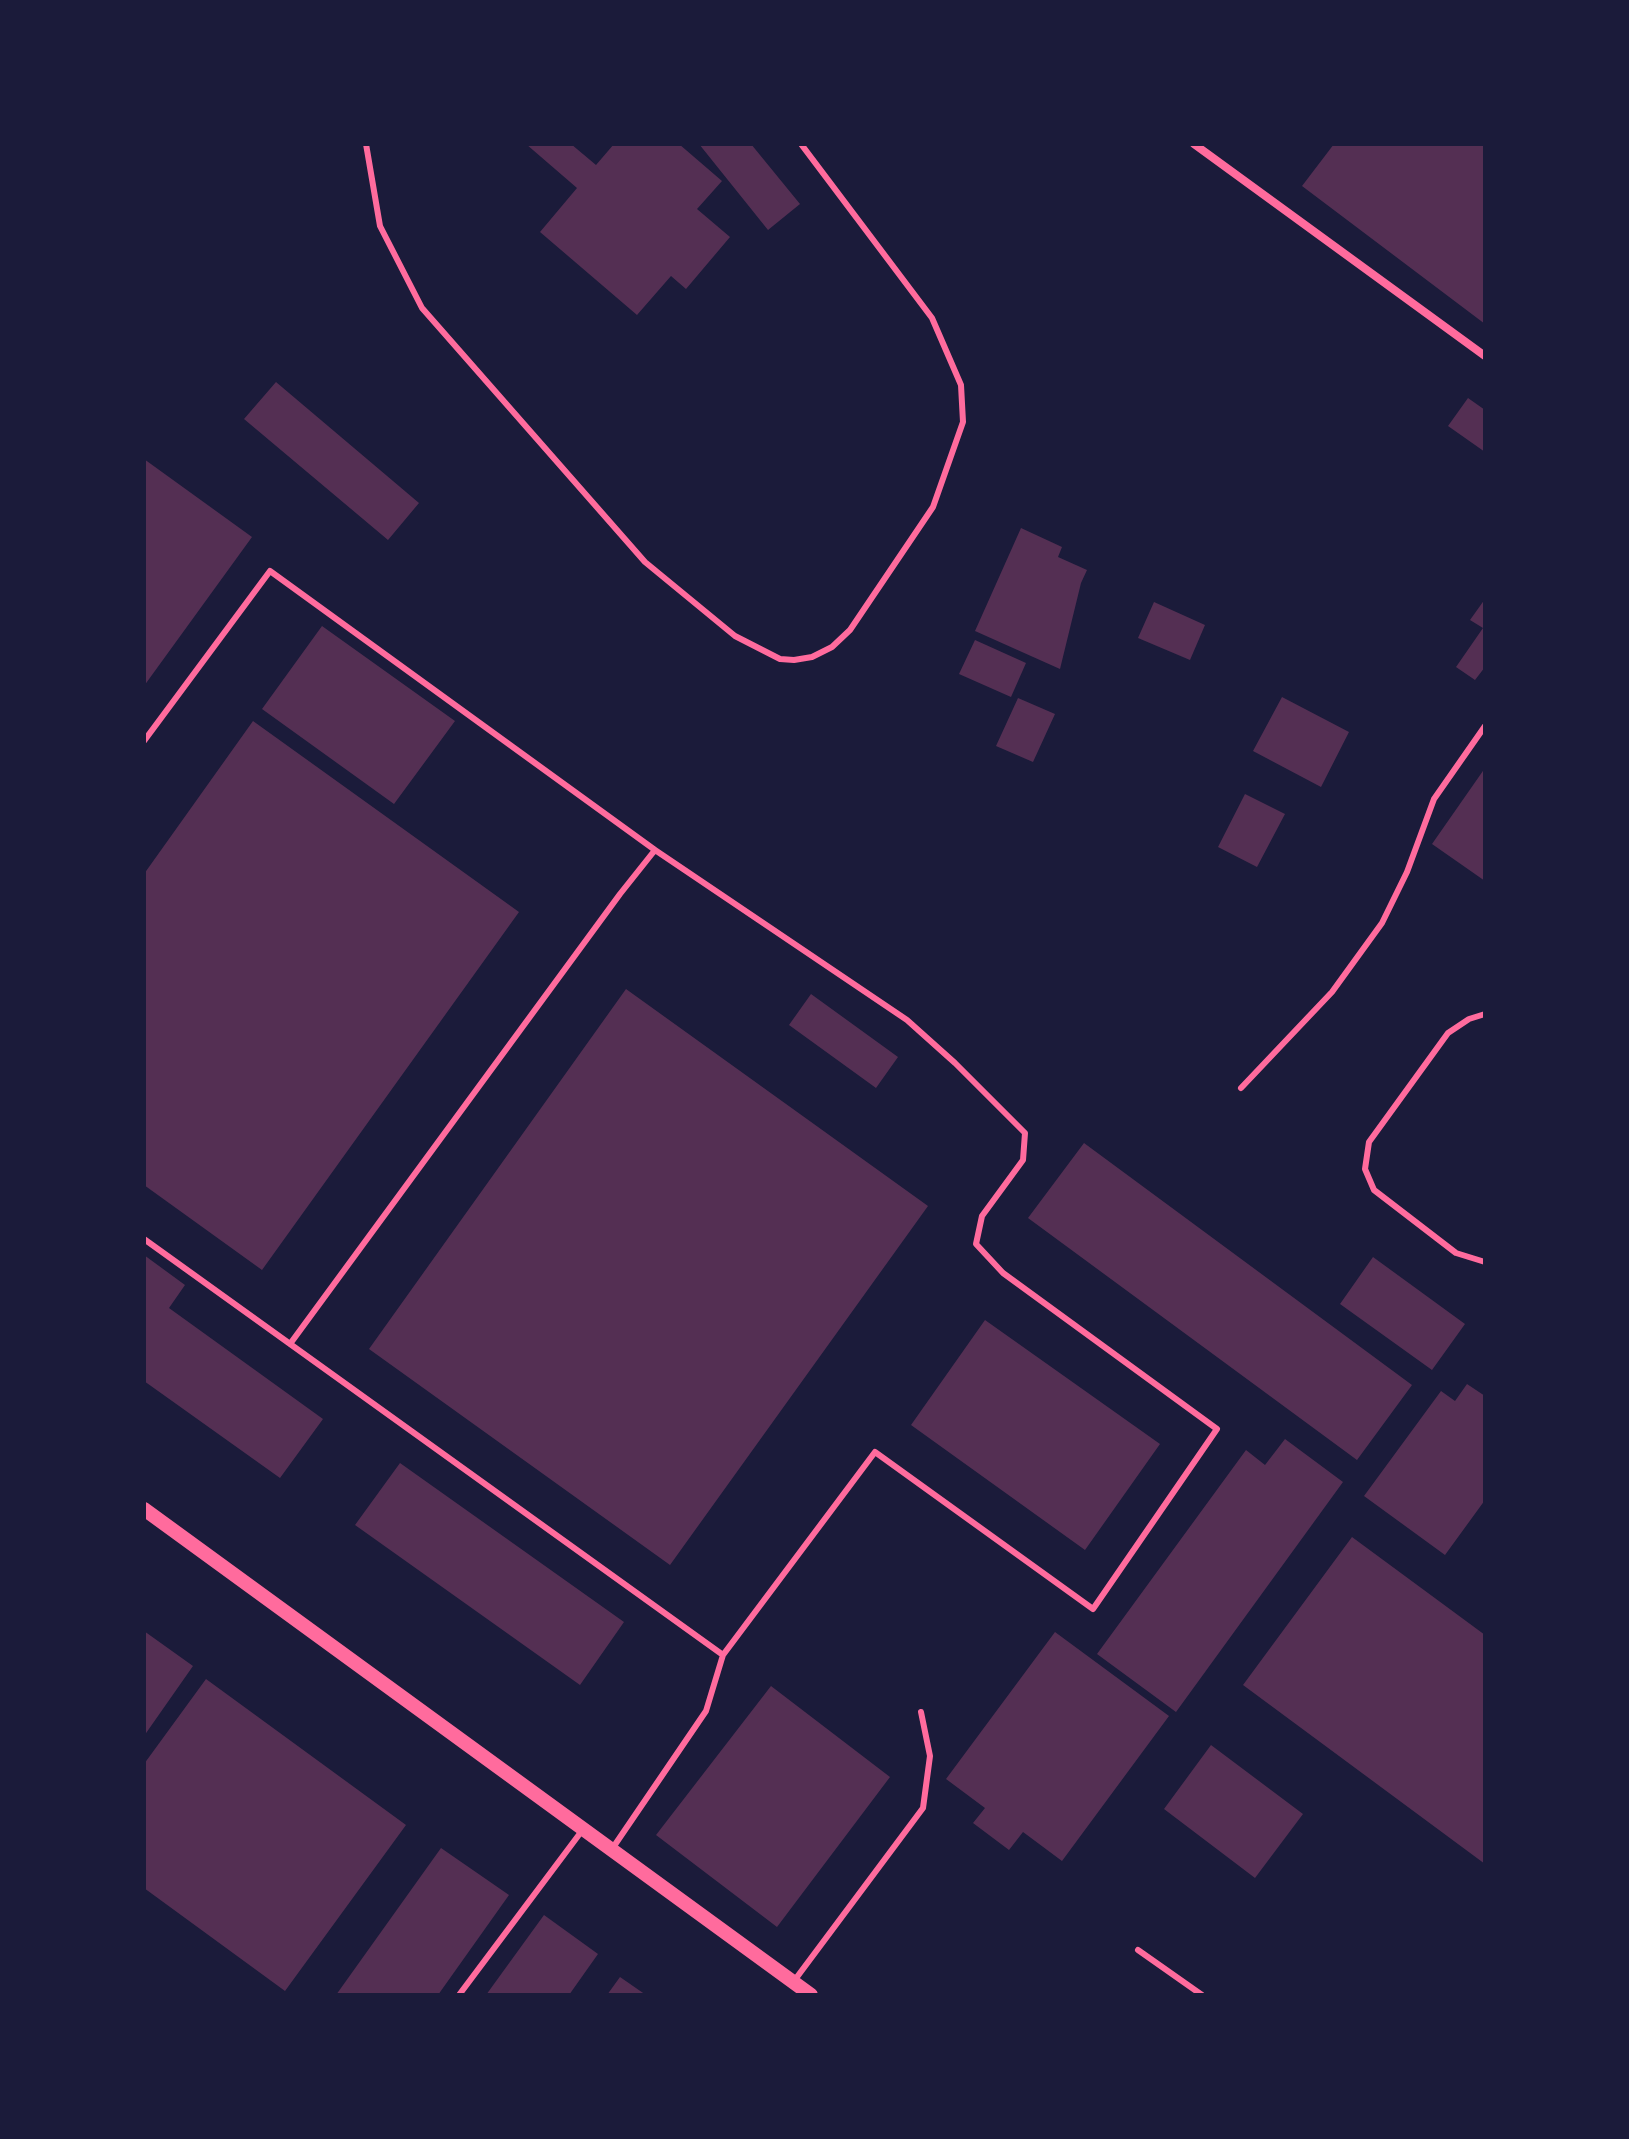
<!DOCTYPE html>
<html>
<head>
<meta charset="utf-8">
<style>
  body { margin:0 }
  #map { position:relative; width:1629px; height:2139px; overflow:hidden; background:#1b1b3a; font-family:"Asap Condensed",sans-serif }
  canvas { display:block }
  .frame { position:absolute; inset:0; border:146px solid #1b1b3a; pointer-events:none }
</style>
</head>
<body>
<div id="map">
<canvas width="1629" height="2139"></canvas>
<div class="frame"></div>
</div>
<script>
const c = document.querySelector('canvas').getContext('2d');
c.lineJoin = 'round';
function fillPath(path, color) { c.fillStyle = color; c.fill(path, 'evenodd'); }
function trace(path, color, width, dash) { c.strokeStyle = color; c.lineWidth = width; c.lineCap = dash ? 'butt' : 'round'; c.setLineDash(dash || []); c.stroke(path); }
fillPath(new Path2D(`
  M526,144H571L596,165L614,144H679L722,181L697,209L730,237L686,289L671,276L637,315L540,232L577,188Z
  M699,144H751L800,204L768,230Z
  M1334,144H1485V324L1302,186Z
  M276,382L419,503L388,540L244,419Z
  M1468,398L1485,410V452L1448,426Z
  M144,459L252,537L144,686Z
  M1021,528L1062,547L1058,557L1087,570L1081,583L1060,669L975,631Z
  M1485,599V667L1475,680L1456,667L1483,628L1470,620Z
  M1154,602L1205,625L1190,660L1138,638Z
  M322,626L455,721L394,804L262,709Z
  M975,640L1026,663L1011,697L959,674Z
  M1282,697L1349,732L1321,787L1253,751Z
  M1018,698L1055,714L1033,762L996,746Z
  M253,721L519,912L262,1270L144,1185V874Z
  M1485,768V881L1432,844Z
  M1245,794L1285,814L1257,867L1218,847Z
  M626,989L928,1206L670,1565L369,1349Z
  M811,994L898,1057L876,1088L789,1025Z
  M1084,1143L1412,1385L1357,1460L1028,1218Z
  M144,1255L185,1285L169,1308L323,1419L280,1478L144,1381Z
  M1373,1257L1465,1324L1432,1370L1340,1304Z
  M985,1320L1160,1444L1085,1550L911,1425Z
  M1467,1384L1485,1396V1500L1445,1555L1364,1496L1441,1391L1455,1401Z
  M1285,1439L1343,1482L1176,1712L1097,1654L1246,1450L1265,1465Z
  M400,1463L624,1622L580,1685L355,1525Z
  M1352,1537L1485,1635V1864L1243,1685Z
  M144,1631L193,1666L144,1736Z
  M1055,1632L1169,1716L1062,1861L1023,1832L1009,1850L973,1823L985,1808L946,1779Z
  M206,1679L406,1825L285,1991L144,1888V1764Z
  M771,1686L890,1777L777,1927L656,1835Z
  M1211,1745L1303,1814L1255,1878L1164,1809Z
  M441,1848L509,1895L438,1995H336Z
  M544,1915L598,1954L569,1995H486Z
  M620,1977L646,1995H607Z`), '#542f53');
trace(new Path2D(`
  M366,144L380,226L422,308L645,562L735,636L780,659L794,660L812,657L832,647L850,630L933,507L963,422L961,385L932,318L801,144
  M144,741L270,571L655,850L620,894L290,1344
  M1485,1014L1469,1019L1448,1033L1369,1142L1365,1169L1374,1190L1456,1253L1485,1262
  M1241,1088L1332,992L1382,923L1407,872L1434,799L1485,726
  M144,1239L723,1655
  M612,1849L706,1711L723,1655L875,1452L1093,1609L1217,1429L1003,1273L976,1244L982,1216L1023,1160L1025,1133L955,1063L907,1020L655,850
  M1138,1950L1202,1995
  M794,1981L923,1808L930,1756L921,1712
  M459,1995L584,1828`), '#ff6b9d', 6);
trace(new Path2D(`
  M1194,144L1485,356`), '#ff6b9d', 8);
trace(new Path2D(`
  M144,1509L811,1995`), '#ff6b9d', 14);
</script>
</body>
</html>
